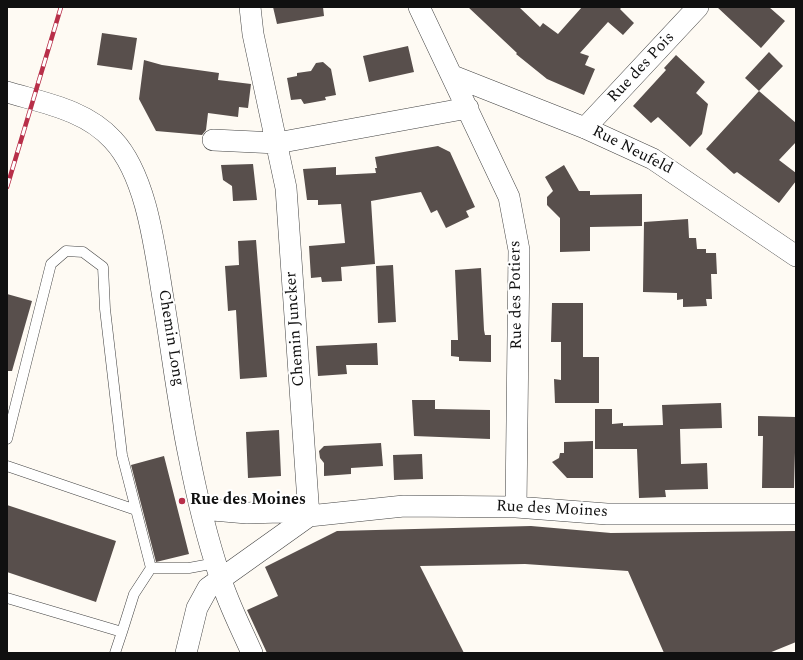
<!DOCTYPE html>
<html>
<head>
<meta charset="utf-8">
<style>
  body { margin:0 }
  #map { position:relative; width:803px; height:660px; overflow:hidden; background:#fefaf3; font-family:Spectral,serif }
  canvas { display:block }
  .frame { position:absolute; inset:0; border:8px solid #101010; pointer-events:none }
</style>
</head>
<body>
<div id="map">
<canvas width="803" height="660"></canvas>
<div class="frame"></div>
</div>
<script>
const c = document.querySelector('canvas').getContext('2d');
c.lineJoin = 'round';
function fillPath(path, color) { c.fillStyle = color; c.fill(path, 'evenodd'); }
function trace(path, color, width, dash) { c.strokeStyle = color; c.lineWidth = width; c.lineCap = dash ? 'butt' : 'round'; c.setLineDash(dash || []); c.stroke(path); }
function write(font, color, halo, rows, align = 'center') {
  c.font = font + ' Spectral,serif'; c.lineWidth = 4; c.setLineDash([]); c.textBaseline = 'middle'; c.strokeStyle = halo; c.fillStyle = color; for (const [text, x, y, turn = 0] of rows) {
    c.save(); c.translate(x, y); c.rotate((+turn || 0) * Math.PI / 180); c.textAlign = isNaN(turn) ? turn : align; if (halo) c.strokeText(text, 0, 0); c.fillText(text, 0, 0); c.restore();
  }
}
fillPath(new Path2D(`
  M273,7H323L324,16L277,24Z
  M468,7H519L540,27L543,23L558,34L582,7H622L620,9L634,23L623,35L608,22L580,53L589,56L585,65L595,69L584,95L547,79L516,54L517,53Z
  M717,7H769L785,21L761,48Z
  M102,33L137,38L132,70L97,65Z
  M408,46L414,72L369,82L363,56Z
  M769,52L783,66L759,91L745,78Z
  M676,55L705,82L696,93L708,104L702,134L690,147L658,117L651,123L633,106L666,70L664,68Z
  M144,60L162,65L219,73L218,80L251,84L248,108L239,107L238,117L208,113L206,130L202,135L156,131L139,99Z
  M323,62L331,69L336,95L325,97L326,100L304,104L301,99L291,100L287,78L297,76V73L311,71L316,63Z
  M759,91L796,123V142L779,160L796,173V181L779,203L737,172L734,174L706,149Z
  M438,146L450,152L475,207L466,211L469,217L446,228L437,210L431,213L421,192L371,201L375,264L341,267L342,281L322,282L321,277L311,278L309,246L345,243L341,204L318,205V200H307L303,169L336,167V175L376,173L375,168H377L375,157Z
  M253,164L257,200L233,201L232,186L223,180L221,165Z
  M564,165L579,191H590V195L642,194V226L590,227V251L560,252V218L547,205V197L553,191L545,177Z
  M688,219L689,238H696L697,249H706V253H716L717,274H711L712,299H706L707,306L683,307V299L677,300V293L643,292L644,222Z
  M256,240L267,377L240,379L236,310L228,311L225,266L239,265L238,241Z
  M393,265L396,322L378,323L376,266Z
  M481,268L484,330L485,335H491V362L459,361V357L451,356V340H458L455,270Z
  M7,294L32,301L12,371H7Z
  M552,303H583V357H599V403H555L554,379L561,380V342H551Z
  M377,343L378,365H346L347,374L318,376L316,346Z
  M412,400H435V409L490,410V439L414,436Z
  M721,403L722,428L680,429L681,464L707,463L708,489L665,490L666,497L639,498L637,449H595V409H612V424L623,423V426L663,425L662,405Z
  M758,416L796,417L794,488H762L763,436H758Z
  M279,430L281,476L248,478L246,432Z
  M593,441V478H567L552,462L559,458L560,453H564V442Z
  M381,443L383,466L351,468V474L324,476V463L320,458L319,451L324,446Z
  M422,454L423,479L394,480L393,455Z
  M164,456L189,554L156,562L131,465Z
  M7,505L116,541L96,602L7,572Z
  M531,526L611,533L796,531V642L769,653H664L628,571L525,564L420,566L464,653H267L247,610L278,596L265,567L337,531Z`), '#584f4c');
const lane = new Path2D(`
  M7,439L51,264L66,251L83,252L103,267L105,309L122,455L151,568H189L216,563
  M7,466L136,510
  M7,598L122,632L134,594L151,568
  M115,653L122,632`);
const street = new Path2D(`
  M250,7L253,34L286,188L309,516L404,506L516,507L607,514H796
  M419,7L509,197L519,250L516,507
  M453,76L585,128L653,159L796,256
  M7,92C44,103 86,110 113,140C147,176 155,250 163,298C172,350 178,404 189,456C197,497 207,538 220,577C228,603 241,628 252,653
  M585,128L698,7
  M213,140L277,143L468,108
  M186,653L197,608L208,588L309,516L281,512L247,513L201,509`);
trace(lane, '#434343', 11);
trace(street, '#434343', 22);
trace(lane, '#fff', 10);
trace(street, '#fff', 21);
const rail = new Path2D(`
  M7,187L61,7`);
trace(rail, '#b82f49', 4.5);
trace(rail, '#fff', 3, [9]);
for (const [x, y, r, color] of [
  [182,501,4,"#b82f49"]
]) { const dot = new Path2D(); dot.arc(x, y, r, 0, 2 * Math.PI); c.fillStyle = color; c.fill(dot); trace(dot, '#fff', 1.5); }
write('16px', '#101010', '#fff', [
  ["Rue des Pois",642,68,-47],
  ["Rue Neufeld",632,151,27],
  ["Rue des Potiers",517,295,-91],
  ["Chemin Juncker",296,329,-94],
  ["Chemin Long",170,338,81],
  ["Rue des Moines",552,510,3]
]);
write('bold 16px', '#101010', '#fff', [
  ["Rue des Moines",190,501]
], 'left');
</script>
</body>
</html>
